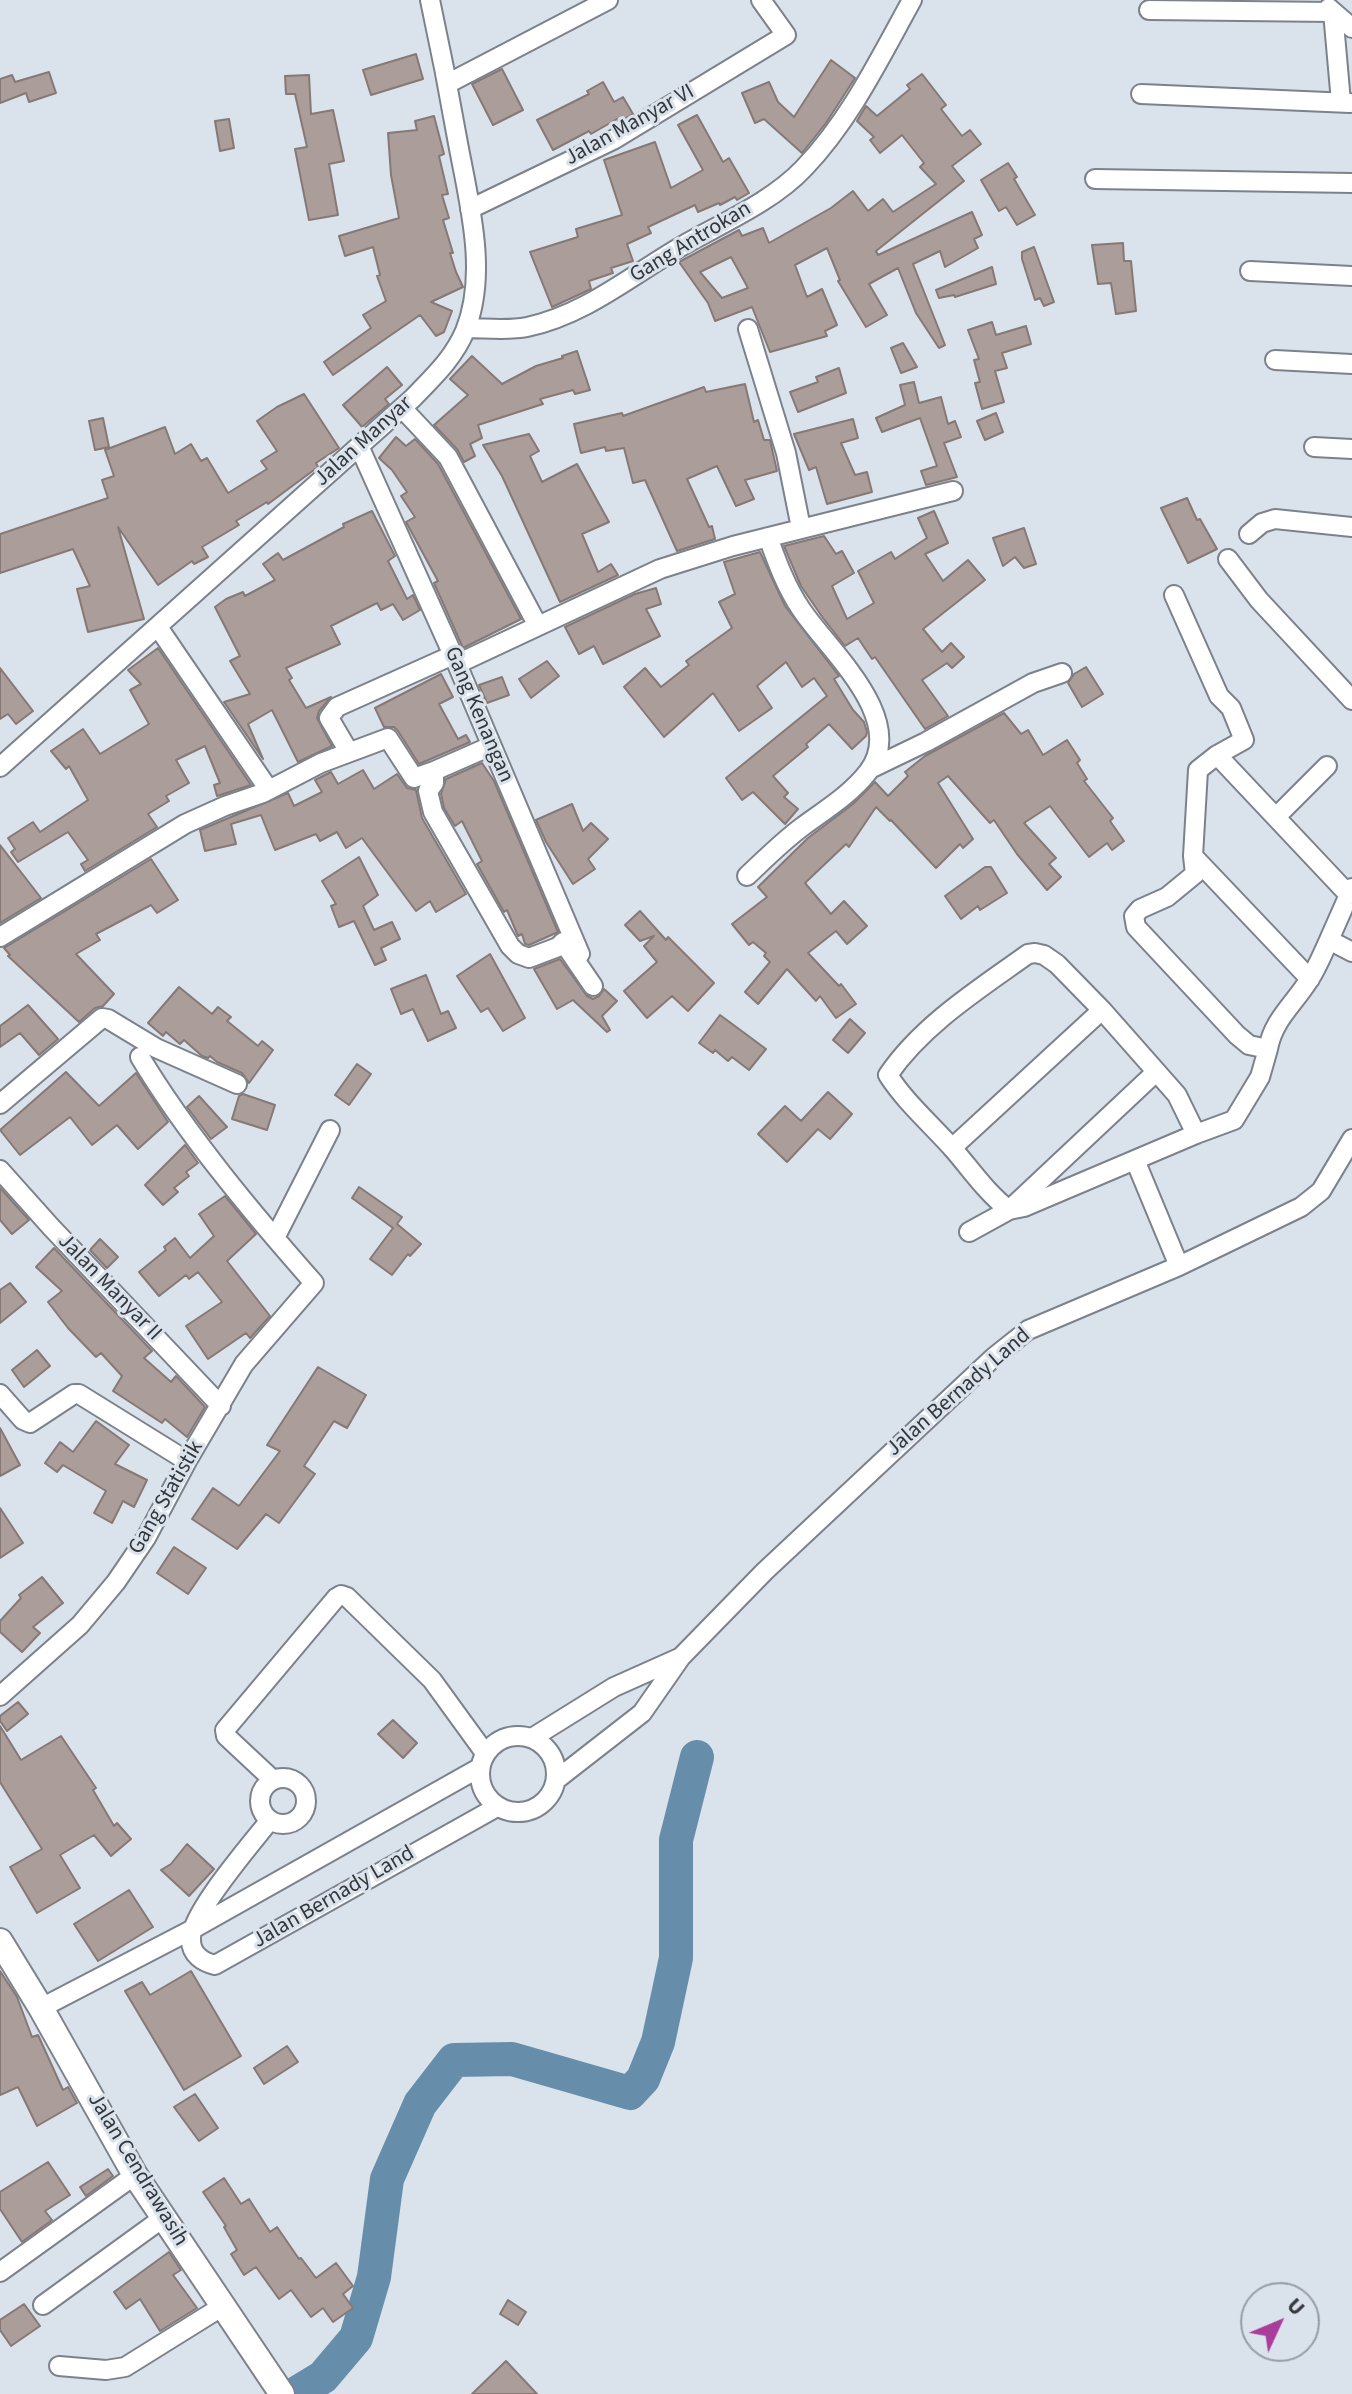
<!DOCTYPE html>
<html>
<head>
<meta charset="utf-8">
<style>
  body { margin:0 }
  #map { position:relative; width:1352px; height:2394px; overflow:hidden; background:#dae2ec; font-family:"Source Sans 3",sans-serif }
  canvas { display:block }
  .north { position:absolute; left:1240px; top:2282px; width:80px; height:80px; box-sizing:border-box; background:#dae2ec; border:2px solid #979da5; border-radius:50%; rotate:46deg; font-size:22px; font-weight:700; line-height:32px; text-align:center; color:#33363a }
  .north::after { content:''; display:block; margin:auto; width:28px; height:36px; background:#aa3c9a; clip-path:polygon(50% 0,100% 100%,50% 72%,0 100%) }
</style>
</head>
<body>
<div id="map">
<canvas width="1352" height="2394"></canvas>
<div class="north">U</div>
</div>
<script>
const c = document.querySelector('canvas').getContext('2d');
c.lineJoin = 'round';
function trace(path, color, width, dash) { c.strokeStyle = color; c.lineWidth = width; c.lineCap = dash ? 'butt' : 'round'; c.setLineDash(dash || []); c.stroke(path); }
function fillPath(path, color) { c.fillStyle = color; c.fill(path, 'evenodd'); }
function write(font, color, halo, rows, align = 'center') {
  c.font = font + ' "Source Sans 3",sans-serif'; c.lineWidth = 6; c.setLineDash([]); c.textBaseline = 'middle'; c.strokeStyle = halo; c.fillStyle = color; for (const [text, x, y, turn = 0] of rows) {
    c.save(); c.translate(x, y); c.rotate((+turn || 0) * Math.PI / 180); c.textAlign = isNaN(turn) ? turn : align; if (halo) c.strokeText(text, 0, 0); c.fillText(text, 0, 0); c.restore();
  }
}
trace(new Path2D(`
  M295,2394L323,2377L356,2338L374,2277L387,2179L420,2104L454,2060L512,2059L630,2093L643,2079L658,2042L676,1958V1840L697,1757`), '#668eaa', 34);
const building = new Path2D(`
  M416,54L423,79L371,95L363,70Z
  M831,60L855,78L826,123L802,153L764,119L755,123L742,93L769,82L778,102L794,117Z
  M502,69L523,110L493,125L472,84Z
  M49,72L56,93L29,102L26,93L0,103V79L12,75L15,82Z
  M922,74L946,105L941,109L962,136L970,130L981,144L952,166L964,181L876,251L878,255L972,212L982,235L974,239L978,248L945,267L940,251L913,264L945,345L939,348L916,313L898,268L869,284L887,315L866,327L838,281L840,280L827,248L795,265L807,297L822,289L837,325L825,331L827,336L770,352L752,307L715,321L708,303L679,262L739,230L742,236L763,228L769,243L831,208L853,191L868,211L883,199L893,212L936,184L920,167L924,163L902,135L880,153L870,140L874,137L857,121L866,106L877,116L910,89L907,85ZM731,257L748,288L722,298L700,272Z
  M309,75L311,114L333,110L344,161L329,164L338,215L309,220L295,149L307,147L295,94H286L285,76Z
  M603,82L614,102L623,97L633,114L619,122L617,119L591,134L589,131L553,150L537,120L589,94L587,91Z
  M697,115L723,162L729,158L749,193L737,200L735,197L720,205L719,203L698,212L695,205L648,227L651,233L627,244L633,261L611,268L613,273L589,281L591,289L552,307L530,252L578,237L576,229L622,215L604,160L655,142L671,188L703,170L678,125Z
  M434,116L444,154L439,156L448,194L442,195L449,218L443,220L453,253H450L456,272L463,287L431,302L452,311L444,332L436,336L420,315L333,375L324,362L371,328L363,315L386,301L377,276L380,275L373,247L345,256L339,236L399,218L391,175L388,133L417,130L415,121Z
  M229,119L234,148L220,151L215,121Z
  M1008,163L1017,177L1014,179L1035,215L1017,225L1006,207L999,211L981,180Z
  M1123,243L1124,261H1131L1136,311L1116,314L1111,283L1098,284L1092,245Z
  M1034,247L1054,302L1044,306L1040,298L1035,300L1022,259V252Z
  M992,267L996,284L955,297L954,295L939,298L936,290Z
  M992,322L996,335L1026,326L1031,344L1002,353L1007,368L995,371L1004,402L982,409L975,383L980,382L974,360L979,359L968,330Z
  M903,343L917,367L901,373L891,348Z
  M577,351L590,390L575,394L573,390L540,399L543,404L478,425L482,438L470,444L475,456L464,462L457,449L434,425L468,395L450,379L472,356L502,384L536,366L563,358L562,356Z
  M387,367L402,385L385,399L389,404L362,427L343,405Z
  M839,368L846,393L798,412L790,392L818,382L816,377Z
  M914,382L919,403L941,397L948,424L955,421L961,437L944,443L957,477L926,485L921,471L937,466L920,418L882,432L876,418L905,405L900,385Z
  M745,384L754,422L758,420L764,440H770L777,471L745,480L754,499L736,506L717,466L687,479L709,527L712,526L715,539L677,551L645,480L633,483L624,448L606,451L605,447L581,453L574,424L622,413L623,416L704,387L706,392Z
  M304,394L339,448L316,463L318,467L299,481L268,504L267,502L236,521L239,525L202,547L208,557L194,564L192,561L158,585L118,527L144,619L88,632L77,589L90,586L73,549L0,573V534L108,498L102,480L114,476L105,450L165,427L175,454L191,444L201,461L207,458L228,493L267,469L261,461L277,451L257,421L277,407Z
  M996,413L1003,432L985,440L977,421Z
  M103,418L109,447L95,450L89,421Z
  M853,419L858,438L841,443L855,475L867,472L872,492L827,504L816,467L809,470L794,434Z
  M529,434L539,451L530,456L542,482L577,464L609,522L582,534L598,572L611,564L618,575L560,602L502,476L483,445Z
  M396,437L406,446L415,439L438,464L521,619L463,648L434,583L438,581L406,522L415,517L401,496L407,492L392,470L379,458Z
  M1187,498L1197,520L1200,519L1217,549L1188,563L1161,508Z
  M372,511L395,556L388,561L407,599L413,595L420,610L403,620L393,604L381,610L377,603L331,626L340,644L286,668L292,678L289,680L306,708L331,697L319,711L317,718L332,746L298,762L272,710L248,724L263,759L224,702L250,694L230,661L240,656L215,607L226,599L243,592L245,596L275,580L263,564L278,553L283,560L344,527L343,524Z
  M934,511L948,543L925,554L943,581L968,560L985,580L923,629L942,652L951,643L964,657L952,668L947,663L922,680L948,716L925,729L875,657L872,659L858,638L845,646L823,618L801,586L784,546L824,536L836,554L842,551L854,573L832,586L847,619L874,603L858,571L891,552L895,559L927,538L918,518Z
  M1024,528L1036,564L1024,568L1015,557L1003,566L993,538Z
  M760,552L785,606L839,676L834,679L853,710L864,722L867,732L866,736L852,749L829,724L806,744L808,747L773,776L788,793L784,797L798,809L785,824L753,792L742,800L726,778L827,696L814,678L802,687L786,662L757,686L772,708L739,731L713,693L664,737L624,687L645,668L661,687L689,665L686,661L732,628L719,602L735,594L724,562Z
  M656,588L661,604L646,609L660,636L603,664L594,646L579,654L565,627L635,594Z
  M158,648L251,785L217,796L214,785L220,783L205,746L176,760L189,783L166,796L169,801L148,814L157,827L85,871L81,864L88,860L68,832L18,862L11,852L15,849L8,838L33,822L40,832L88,800L69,766L66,769L51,751L83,729L100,754L149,724L130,690L141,684L128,670Z
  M547,661L559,676L531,698L519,679Z
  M1086,667L1103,694L1082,707L1068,683L1074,674Z
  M0,668L33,711L16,724L8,714L0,719Z
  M441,674L453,697L439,704L458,739L466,735L470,742L419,764L398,731L394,727H384L375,708Z
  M502,677L509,695L487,703L479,685Z
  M1004,713L1021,734L1028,730L1043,755L1067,740L1080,760L1077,763L1087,779L1084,781L1113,818L1110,821L1124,841L1112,850L1107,843L1089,857L1050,806L1024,823L1056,858L1049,864L1061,877L1047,890L1017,854L994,820L990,823L948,776L938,783L973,839L963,848L960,844L936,868L891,820L890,821L876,807L849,847L846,844L805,883L831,914L844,901L867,926L847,944L836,931L808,953L839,986L841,984L856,1004L836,1018L820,996L816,1001L787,969L758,1004L745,992L770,962L764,956L766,953L753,942L749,945L732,924L767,897L758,887L808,838L853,804L875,782L888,796L908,776L905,772L925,756Z
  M482,763L494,781L558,932L529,945L525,944L522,934L518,936L507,910L504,912L477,864L482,861L462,821L455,826L444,808L441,794L446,779Z
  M363,770L374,789L397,774L407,788L416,790L422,818L466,894L436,912L430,901L416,911L362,838L346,848L337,832L320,841L316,834L275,850L261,815L231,824L236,844L205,851L200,830L288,793L294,806L322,792L315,780L331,772L338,784Z
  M572,804L583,831L591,823L608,839L588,859L595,869L573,884L546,842L536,820Z
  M0,845L41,898L0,923Z
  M359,857L378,895L363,906L374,930L392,922L400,939L381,948L386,960L375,965L354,921L339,927L331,906L336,904L322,881Z
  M151,859L178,900L157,913L151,905L96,934L100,940L76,954L114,994L103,1006L95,1008L79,1022L8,956L10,955L4,948Z
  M985,867H991L1007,893L980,910L978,906L961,919L945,896Z
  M640,911L666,940L668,937L714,983L688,1011L672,996L647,1018L624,991L657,962L644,946L654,936L640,941L625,925Z
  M490,954L525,1018L503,1031L488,1008L481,1012L457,976Z
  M560,959L587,996L593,999L599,996L604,989L617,1001L602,1016L610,1030L607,1032L573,1000L557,1009L534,969Z
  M426,975L441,1014L448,1011L456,1028L428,1041L413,1009L401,1014L391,989Z
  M179,987L212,1014L218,1007L231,1017L227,1021L258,1046L262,1041L273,1050L249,1083L242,1073L217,1062L210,1056L208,1058L202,1056L184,1040L180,1044L166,1032L163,1036L148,1023Z
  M28,1005L58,1039L39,1055L20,1033L0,1047V1026Z
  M720,1015L766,1049L749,1070L732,1057L728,1061L715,1050L713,1053L699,1043Z
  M850,1019L865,1033L848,1053L833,1040Z
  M357,1064L371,1074L349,1105L335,1095Z
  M66,1072L99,1106L136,1073L168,1122L138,1149L117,1125L92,1145L70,1117L20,1155L0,1130Z
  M828,1092L852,1114L830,1139L818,1129L787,1162L758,1134L785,1106L801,1121Z
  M243,1094L275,1105L267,1130L232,1119L239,1096Z
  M199,1096L227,1127L211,1139L187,1107Z
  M185,1145L198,1163L186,1172L189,1176L174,1188L178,1192L163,1205L145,1185Z
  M359,1187L402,1217L397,1224L421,1244L410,1256L408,1254L392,1275L370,1259L393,1228L352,1198Z
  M0,1188L29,1220L12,1234L0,1220Z
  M225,1196L256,1234L227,1261L270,1316L250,1338L246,1333L208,1359L186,1326L222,1302L198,1272L189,1279L186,1275L159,1296L139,1272L166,1250L164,1247L175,1238L190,1258L214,1236L199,1214Z
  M100,1239L118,1257L107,1268L90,1250Z
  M54,1248L152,1351L144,1358L171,1382L176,1376L205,1407L187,1437L165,1419L162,1423L113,1391L122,1376L101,1353L96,1357L68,1328L48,1302L62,1291L36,1267Z
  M10,1283L26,1302L0,1323V1290Z
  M37,1350L50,1366L24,1387L12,1370Z
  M318,1367L366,1395L347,1428L334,1421L304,1466L315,1474L279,1523L266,1514L237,1549L192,1519L213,1488L239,1506L280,1451L267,1445Z
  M96,1421L129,1445L115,1464L147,1480L134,1507L123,1501L112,1523L94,1513L106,1491L63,1465L57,1472L45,1463L60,1442L73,1452Z
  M0,1428L20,1465L0,1476Z
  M0,1508L23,1543L0,1558Z
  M174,1547L206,1568L188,1594L157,1573Z
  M42,1577L63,1603L33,1627L40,1633L22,1652L0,1632V1621L21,1598L19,1595Z
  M18,1702L28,1714L7,1731L0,1721V1716Z
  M393,1720L417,1743L403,1758L378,1734Z
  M0,1726L21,1760L61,1736L96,1788L93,1790L114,1826L117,1823L131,1839L111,1856L94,1835L60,1855L80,1888L37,1913L10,1867L42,1849L0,1782Z
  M187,1844L214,1869L189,1896L161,1870L171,1864Z
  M129,1890L153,1927L98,1961L74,1924Z
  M0,1971L17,1997L32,2037L38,2035L63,2090L68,2087L77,2103L37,2126L18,2087L0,2095Z
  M191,1971L241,2056L184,2090L125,1991L142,1982L150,1995Z
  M287,2046L298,2062L264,2084L254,2068Z
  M195,2094L218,2128L199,2141L174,2107Z
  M48,2162L70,2195L45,2211L52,2220L22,2242L0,2209V2192Z
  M108,2169L113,2176L86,2196L80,2187Z
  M224,2178L241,2204L249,2199L270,2232L277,2227L299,2259L301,2258L316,2278L336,2263L353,2286L343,2294L353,2308L333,2322L323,2308L311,2317L291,2290L279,2299L256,2267L244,2275L231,2254L237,2250L224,2227L226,2226L203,2192Z
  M169,2252L181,2270L173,2275L197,2308L160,2331L140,2299L126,2309L114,2292Z
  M508,2300L526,2312L518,2325L500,2314Z
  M24,2304L40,2326L11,2346L0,2330V2320Z
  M506,2361L537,2394H472Z`);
fillPath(building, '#ab9e9a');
trace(building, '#867975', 2);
const minor = new Path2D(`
  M1329,8L1352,28
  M1149,10L1333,12L1341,102
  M447,84L608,0
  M1141,94L1350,103
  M1095,179L1352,183
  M470,209L613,140L786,35L761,0
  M1250,271L1352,276
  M466,328C485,328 508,331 527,327C585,315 632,275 682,246C722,223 772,202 804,168C850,120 880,58 912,0
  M748,329L786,453L801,528
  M1275,360L1352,364
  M402,408L448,457L538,626
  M359,446L457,664L580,954
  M1314,447L1352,449
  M1249,534L1262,523L1275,519L1352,527
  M1228,559L1259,600L1352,700
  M1174,595L1219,696L1231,708L1244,740L1217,755L1198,770L1193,856L1195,874L1167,897L1140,909L1134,916L1136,927L1237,1035L1249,1045L1268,1049C1273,1020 1294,1004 1309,980C1317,968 1323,953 1329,940
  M158,627L269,790
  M457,664L660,569L733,546L953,491
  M349,752L329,718L337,707L453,655
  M1217,755L1349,895
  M0,767L413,398C433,377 453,359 465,331C489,272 468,199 457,138C449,92 440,46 430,0
  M870,769L926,742L1033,683L1062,673
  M434,771L491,746
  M1276,817L1327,766
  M1193,856L1310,979
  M747,876C765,859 783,841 802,827C825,810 850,795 868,772C909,719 828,650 801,609C786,587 777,562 768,537
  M1352,888L1329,940L1352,952
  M0,937L185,824L225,806L263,793L321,763L388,738L414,778L434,771V783L428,791L433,812L510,946L518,954L529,958L558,947L563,942L593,986
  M1035,953L1044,955L1057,964L1102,1010L1177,1095L1196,1134L1024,1207L1009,1210C987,1193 972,1171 954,1150C932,1125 906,1103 888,1075C922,1025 979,989 1028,954Z
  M0,1104L102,1018L108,1019L156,1048L237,1084
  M1196,1134L1234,1120L1260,1077L1268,1049
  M952,1148L1102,1010
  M1135,1160L1179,1266
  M0,1170L51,1227L221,1406
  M969,1232L1009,1210L1156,1072
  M275,1238L330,1130
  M0,1394L23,1420L30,1423L74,1394H79L187,1461
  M0,1696L80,1625L116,1582L146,1538L187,1461L244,1364L314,1283C254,1215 187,1135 140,1057
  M480 1774a38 38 0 1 1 76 0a38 38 0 1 1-76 0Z
  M532,1738L614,1687L679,1658
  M260 1801a23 23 0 1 1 46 0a23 23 0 1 1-46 0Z
  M272,1779L226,1736L225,1730L336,1598L341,1595L347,1597L432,1680L485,1753
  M556,1780L642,1713L681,1657L765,1571L994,1357L1028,1330L1179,1266L1301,1207L1321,1191L1352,1139
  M270,1820C253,1842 189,1915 191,1940C191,1955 203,1962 215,1965L497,1807
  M41,2008L193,1929L479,1768
  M0,2272L135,2175
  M43,2305L163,2218
  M59,2366L106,2370L125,2367L223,2306`);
const major = new Path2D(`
  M0,1941L41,2008L135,2175L282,2394`);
trace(minor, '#7c828c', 22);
trace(major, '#7c828c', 28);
trace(minor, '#fff', 18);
trace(major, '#fff', 24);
write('22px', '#33363a', '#dae2ec', [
  ["Jalan Manyar VI",630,126,-29],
  ["Gang Antrokan",691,243,-31],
  ["Jalan Manyar",364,442,-42],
  ["Gang Kenangan",478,715,67],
  ["Jalan Manyar II",109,1288,46],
  ["Jalan Bernady Land",959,1393,-41],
  ["Gang Statistik",167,1498,-60],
  ["Jalan Bernady Land",334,1898,-30],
  ["Jalan Cendrawasih",137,2170,59]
]);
</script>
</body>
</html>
